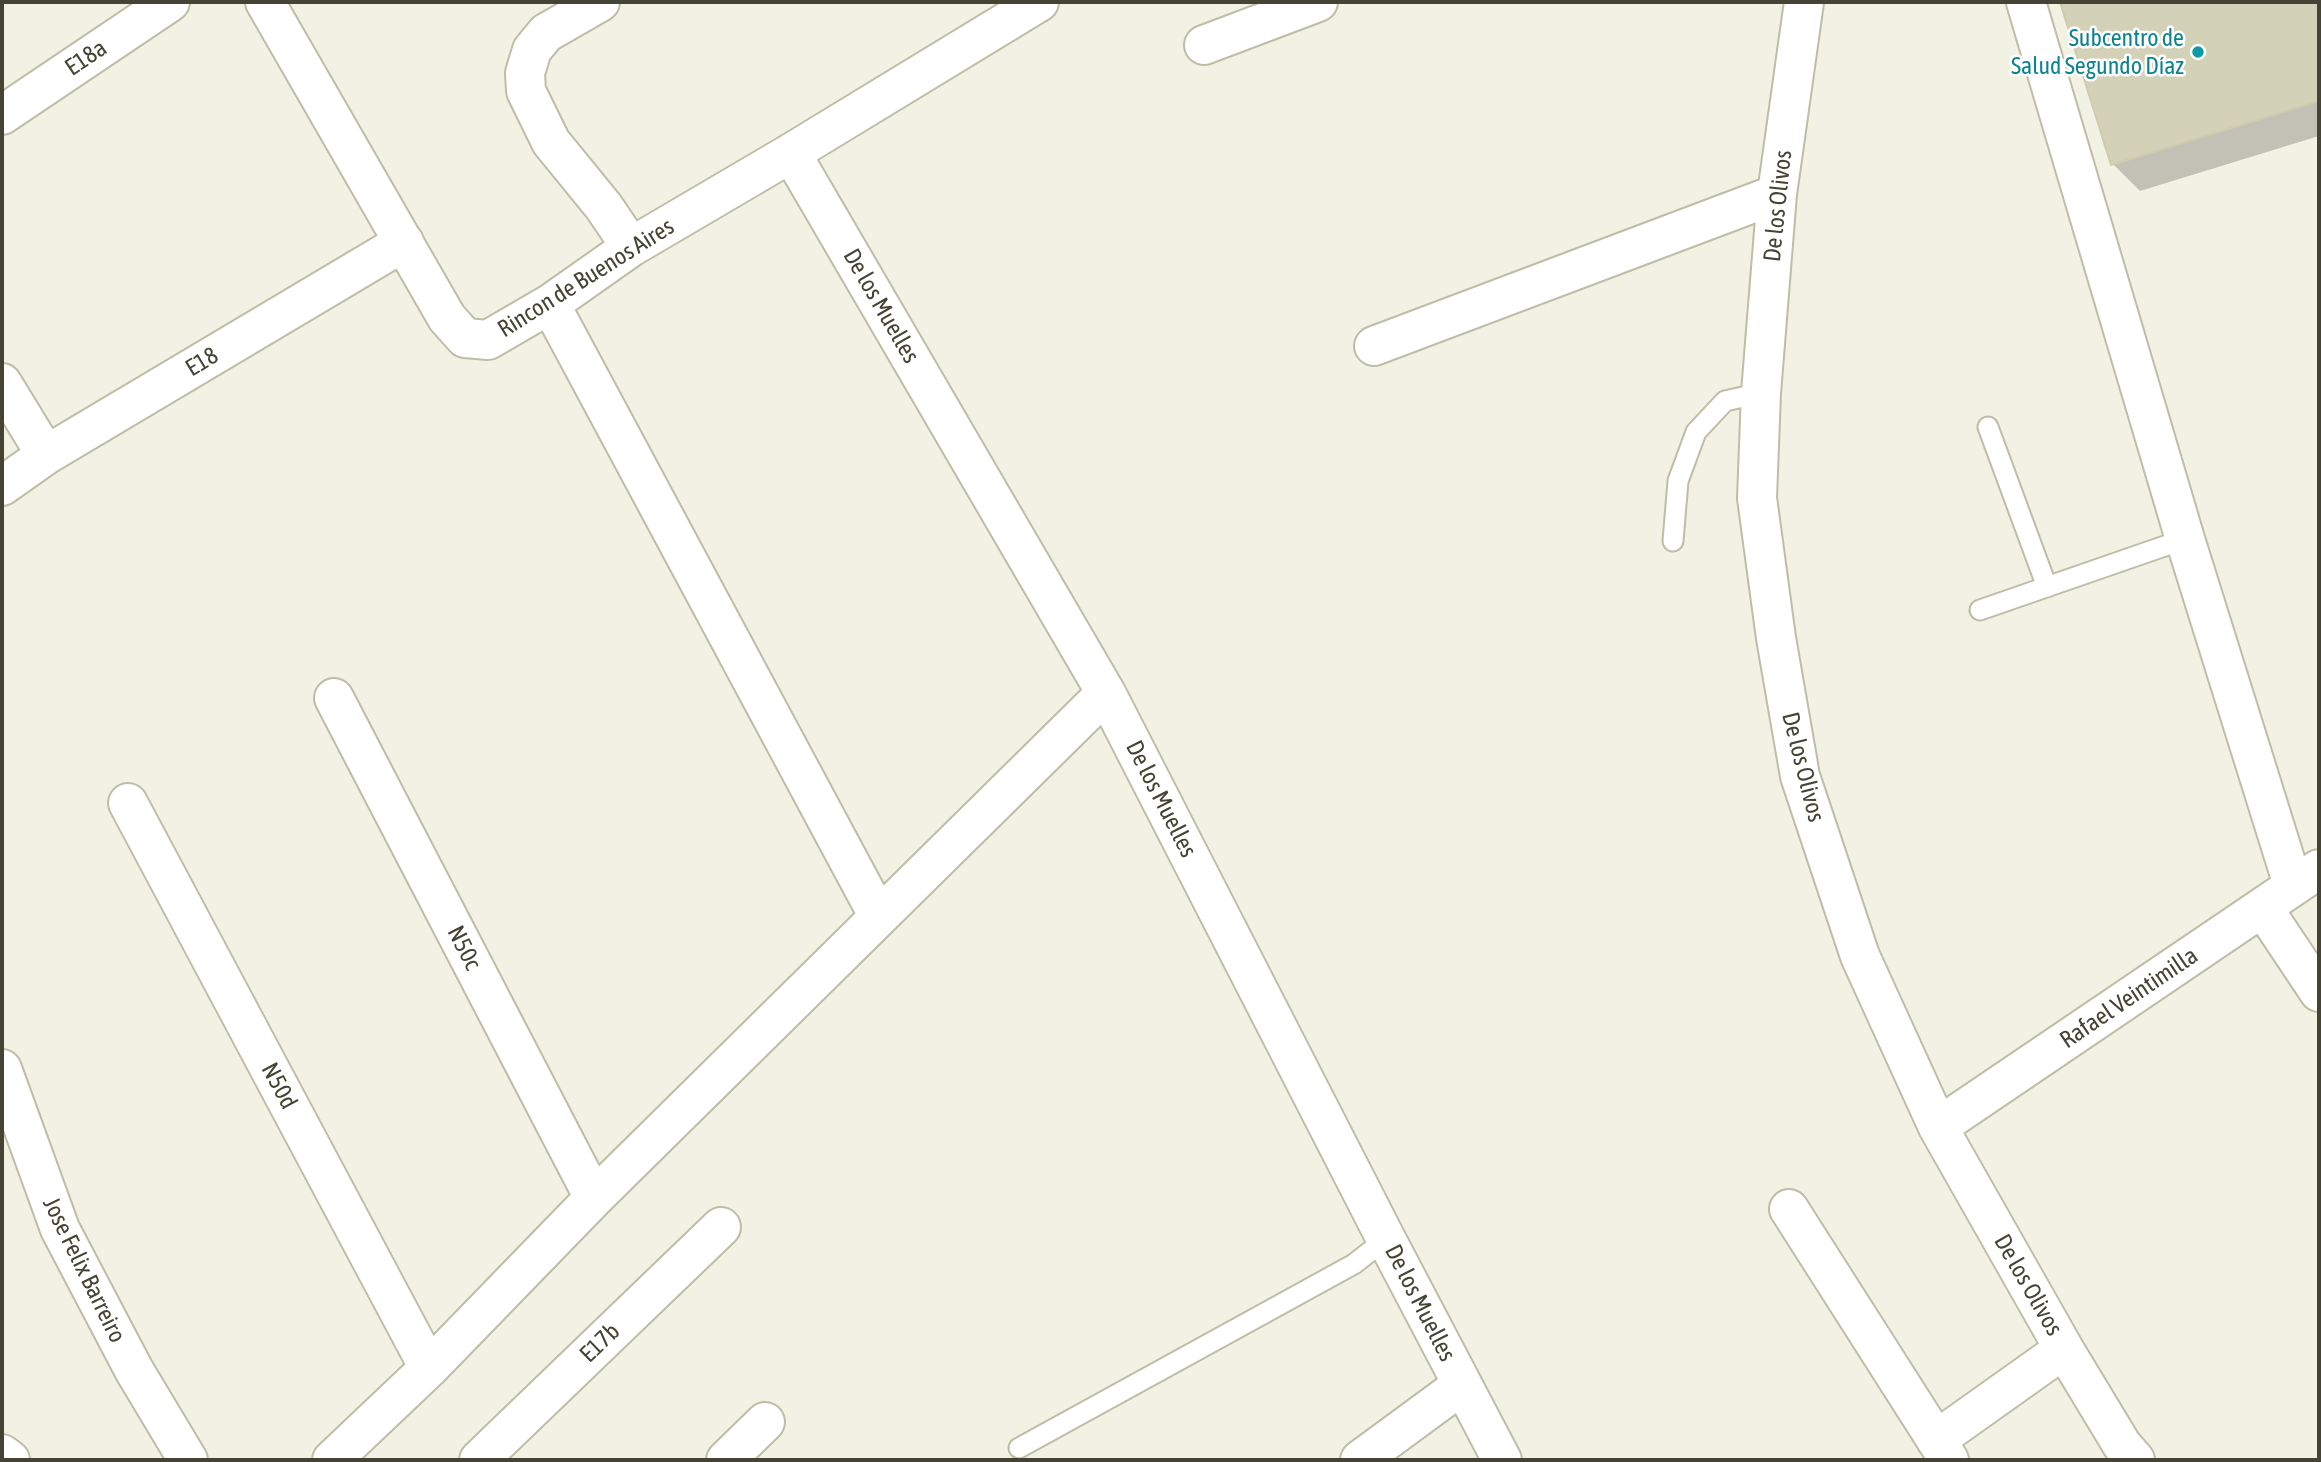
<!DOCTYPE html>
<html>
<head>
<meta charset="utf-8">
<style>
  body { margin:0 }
  #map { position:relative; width:2321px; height:1462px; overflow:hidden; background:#f2f2e4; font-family:"Asap Condensed",sans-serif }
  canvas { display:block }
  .frame { position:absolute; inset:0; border:4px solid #444334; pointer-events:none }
</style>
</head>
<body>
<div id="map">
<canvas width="2321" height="1462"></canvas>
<div class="frame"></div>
</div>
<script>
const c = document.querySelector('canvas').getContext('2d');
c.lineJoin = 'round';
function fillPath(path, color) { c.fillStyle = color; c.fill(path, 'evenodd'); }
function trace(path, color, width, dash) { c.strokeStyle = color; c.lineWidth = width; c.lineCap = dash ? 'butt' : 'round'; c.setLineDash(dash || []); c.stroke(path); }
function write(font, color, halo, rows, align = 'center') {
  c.font = font + ' "Asap Condensed",sans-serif'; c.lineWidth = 5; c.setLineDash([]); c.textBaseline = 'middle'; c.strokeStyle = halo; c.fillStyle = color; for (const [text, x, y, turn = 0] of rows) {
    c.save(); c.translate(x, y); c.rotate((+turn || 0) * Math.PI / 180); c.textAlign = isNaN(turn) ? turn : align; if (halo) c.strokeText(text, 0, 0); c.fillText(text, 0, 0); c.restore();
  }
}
fillPath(new Path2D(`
  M2062,2H2319V136L2140,191L2113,164Z`), '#0003');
const building = new Path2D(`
  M2060,2H2319V101L2111,165Z`);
fillPath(building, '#d4d1b9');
trace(building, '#cfcbac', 2);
const service = new Path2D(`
  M1988,427L2047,587
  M1673,541L1678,481L1696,432L1725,401L1761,393
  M1980,610L2185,539
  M1019,1448L1354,1264L1386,1239`);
const minor = new Path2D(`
  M265,2L447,318L465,338L488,340L550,304L631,247L791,153L1039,2
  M600,2L546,33L532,50L525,73L526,91L551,142L604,207L631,247
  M1804,2L1777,194L1761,393L1757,498L1776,638L1800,776L1860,956L1938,1127L2064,1349L2122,1445L2135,1460
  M2026,2L2185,539L2293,885
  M1204,45L1318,2
  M2,115L170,2
  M791,153L1106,693L1386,1239L1502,1460
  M550,304L879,917
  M1374,346L1777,194
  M2,383L46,455
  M2,486L46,455L404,242
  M334,698L594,1198
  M128,803L429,1368
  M2263,908L2319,992
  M2,1069L60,1229L134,1370L188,1460
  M1938,1127L2319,869
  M1789,1209L1949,1460
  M1936,1440L2064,1349
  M2,1454L10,1460
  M332,1460L429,1368L594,1198L1106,693
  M479,1460L721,1227
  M726,1460L765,1422
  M1360,1460L1462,1385`);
trace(service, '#bebda6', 23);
trace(minor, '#bebda6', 42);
trace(service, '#fff', 19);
trace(minor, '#fff', 38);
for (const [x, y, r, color] of [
  [2198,52,7,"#0f9aa8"]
]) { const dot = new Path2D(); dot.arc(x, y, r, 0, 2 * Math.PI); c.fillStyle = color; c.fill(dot); trace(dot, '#fff', 2.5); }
write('24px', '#0d838f', '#fff', [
  ["Subcentro de",2184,38],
  ["Salud Segundo Díaz",2184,66]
], 'right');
write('24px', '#444334', '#fff', [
  ["E18a",86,58,-34],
  ["De los Olivos",1778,206,-84],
  ["Rincon de Buenos Aires",586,278,-32],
  ["De los Muelles",881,306,60],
  ["E18",202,362,-31],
  ["De los Olivos",1803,767,76],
  ["De los Muelles",1161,799,63],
  ["N50c",464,948,63],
  ["Rafael Veintimilla",2129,998,-34],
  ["N50d",279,1086,62],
  ["Jose Felix Barreiro",84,1270,64],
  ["De los Olivos",2028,1285,60],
  ["De los Muelles",1420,1303,63],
  ["E17b",600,1343,-44]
]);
</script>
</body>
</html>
